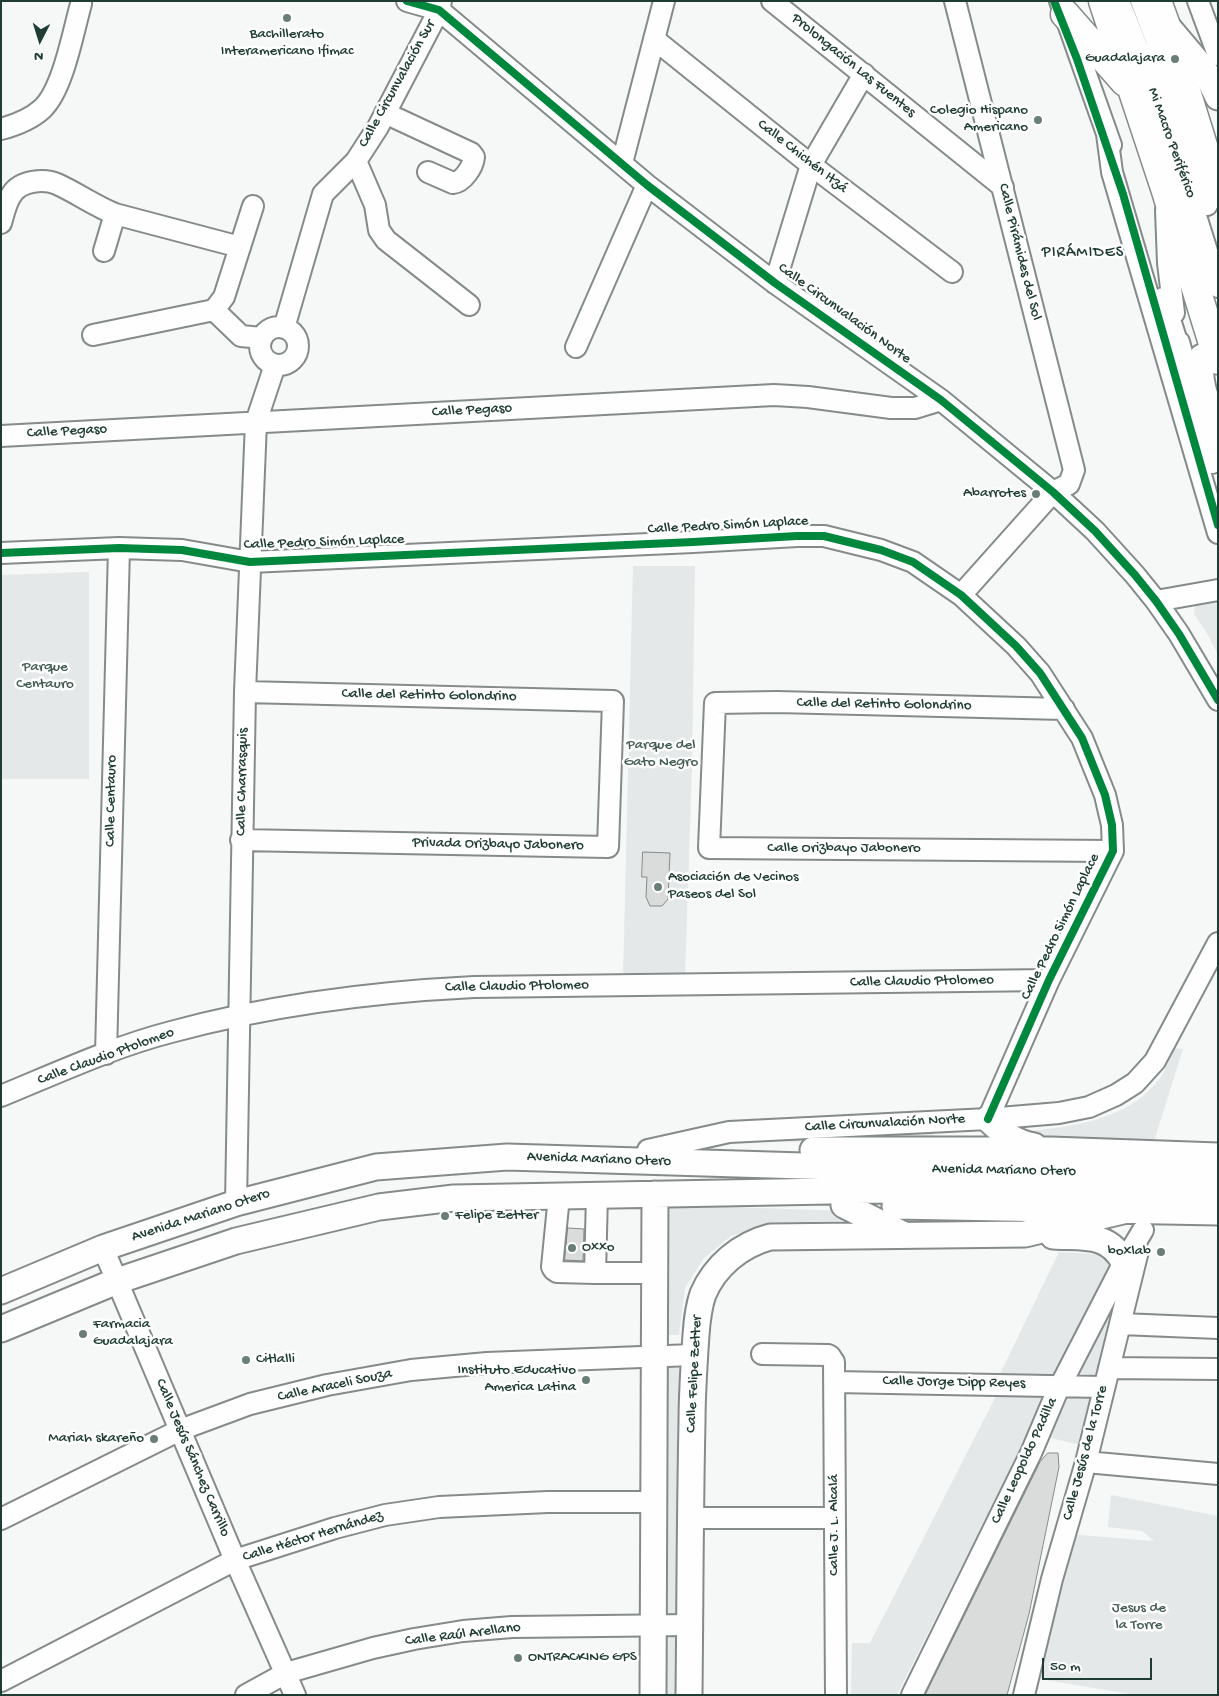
<!DOCTYPE html>
<html>
<head>
<meta charset="utf-8">
<style>
  body { margin:0 }
  #map { position:relative; width:1219px; height:1696px; overflow:hidden; background:#f6f7f7; font-family:"Gochi Hand",sans-serif }
  canvas { display:block }
  .frame { position:absolute; inset:0; border:2px solid #1f3d34; pointer-events:none }
  .north { position:absolute; left:15px; top:15px; width:50px; height:50px; -webkit-text-stroke:4px #fff; paint-order:stroke; rotate:185deg; font-size:14px; font-weight:700; line-height:20px; text-align:center; color:#1f3d34 }
  .north::after { content:''; display:block; margin:auto; width:18px; height:22px; background:#1f3d34; clip-path:polygon(50% 0,100% 100%,50% 72%,0 100%) }
  .scale { position:absolute; left:1042px; top:1658px; width:110px; height:22px; box-sizing:border-box; border:2px solid #1f3d34; border-top:0; padding-left:6px; font-size:15px; line-height:18px; white-space:nowrap; color:#1f3d34; -webkit-text-stroke:4px #fff; paint-order:stroke }
</style>
</head>
<body>
<div id="map">
<canvas width="1219" height="1696"></canvas>
<div class="frame"></div>
<div class="north">N</div>
<div class="scale">50 m</div>
</div>
<script>
const c = document.querySelector('canvas').getContext('2d');
c.lineJoin = 'round';
function fillPath(path, color) { c.fillStyle = color; c.fill(path, 'evenodd'); }
function trace(path, color, width, dash) { c.strokeStyle = color; c.lineWidth = width; c.lineCap = dash ? 'butt' : 'round'; c.setLineDash(dash || []); c.stroke(path); }
function write(font, color, halo, rows, align = 'center') {
  c.font = font + ' "Gochi Hand",sans-serif'; c.lineWidth = 5; c.setLineDash([]); c.textBaseline = 'middle'; c.strokeStyle = halo; c.fillStyle = color; for (const [text, x, y, turn = 0] of rows) {
    c.save(); c.translate(x, y); c.rotate((+turn || 0) * Math.PI / 180); c.textAlign = isNaN(turn) ? turn : align; if (halo) c.strokeText(text, 0, 0); c.fillText(text, 0, 0); c.restore();
  }
}
fillPath(new Path2D(`
  M633,566H695L692,768L685,977L623,979Z
  M89,572V779H1V575Z
  M1218,597V655L1208,635L1194,614L1195,603Z
  M1174,1048L1183,1049L1154,1141L1048,1140L1020,1132C1068,1127 1124,1122 1157,1082C1165,1073 1169,1059 1174,1048Z
  M933,1129L934,1136L908,1141L757,1142V1138Z
  M667,1205L848,1211L863,1220L773,1223L731,1236L704,1258L685,1288L679,1335H665Z
  M1059,1252L1110,1255L1114,1267L1057,1374H1000Z
  M1112,1298L1116,1299L1098,1375L1074,1374Z
  M665,1368H680V1615L664,1614Z
  M999,1390H1050L897,1695H851L852,1643H870Z
  M1066,1390L1095,1391L1080,1445L1043,1436Z
  M1111,1495L1218,1516V1695H1136L1034,1678L1068,1534L1154,1541L1142,1531L1108,1527Z
  M663,1631H680L679,1695H663Z`), '#e4e8e8');
const building = new Path2D(`
  M643,852L670,853L668,899L662,906H650L646,897L647,877H642Z
  M568,1228L584,1229L583,1261L565,1260Z
  M1048,1453H1058L1059,1467L1029,1614L1007,1695H925L1040,1462Z`);
fillPath(building, '#dadcdc');
trace(building, '#858b8a', 1);
const minor = new Path2D(`
  M407,1L439,10L647,185L775,283L941,400L1053,492L1095,531L1135,575L1156,601L1179,634L1218,700
  M772,1L1003,187
  M955,1L1074,470L1069,484L1053,492L961,595
  M1060,1L1111,145
  M1119,1C1157,94 1189,191 1218,287
  M1141,1L1156,40L1207,205
  M1198,1L1218,55
  M654,39L811,165L952,272
  M385,113L471,153L474,157C473,167 463,182 453,183L428,172
  M1,129C16,125 31,119 42,109C63,90 73,32 81,4
  M1107,134L1112,172L1218,533
  M356,161L375,205L379,230L386,240L469,305
  M622,163L664,1
  M1166,210L1168,263L1174,313
  M1,223C4,213 6,202 12,194C20,181 44,178 57,184C77,193 95,206 115,214L240,247
  M104,251L115,214
  M775,283L811,165L864,74
  M1163,298L1181,354
  M214,310L241,336L262,338
  M260 346a19 19 0 1 1 38 0a19 19 0 1 1-38 0Z
  M284,328L323,194L356,161L378,127L439,10L441,1
  M93,335L214,310L224,297L253,206
  M1179,342L1212,463
  M576,347L647,185
  M1,436L774,395L808,397L891,408H915L941,400
  M1,553L119,548L182,550L250,562L693,542L797,536H824L881,550L913,562L961,595L1016,646L1040,673L1082,738L1105,795L1112,825L1113,851L1049,980L988,1119
  M1156,601L1218,590
  M1064,709L777,702L715,703L709,848L1113,851
  M241,840L608,847L613,701L245,692
  M106,1054L119,548
  M1,1096C57,1073 113,1047 171,1032C270,1005 373,992 474,987L1049,980
  M648,1150L729,1132L988,1119L1059,1113L1089,1107L1116,1095L1135,1083L1155,1061L1218,943
  M559,1196L552,1267L554,1270L557,1272L595,1273L597,1195
  M236,1203L245,692L256,422L275,365
  M103,1248L235,1560L295,1695
  M595,1273H655
  M1121,1324L1218,1328
  M762,1354L828,1355L830,1356L834,1362L836,1695
  M1109,1368L1218,1369
  M835,1382L1103,1387
  M1086,1462L1218,1474
  M689,1518H835
  M1,1519L180,1430L250,1404L327,1385L411,1370L487,1363L693,1355
  M1,1681L235,1560L335,1528L385,1515L439,1507L548,1502H653
  M246,1695L286,1673L373,1648L414,1639L463,1631L512,1627L690,1625
  M912,1695L1031,1453L1056,1394L1124,1262L1143,1230
  M1024,1695L1052,1579L1086,1462L1138,1251`);
const major = new Path2D(`
  M1167,26L1205,71L1218,97
  M1202,357C1196,383 1210,408 1218,432
  M988,1119C1003,1133 1013,1142 1034,1146
  M813,1150H1051L1218,1156
  M844,1205L902,1234
  M895,1206L1218,1212
  M1053,1236C1083,1238 1108,1232 1124,1262
  M1,1291L103,1248L236,1203L376,1167L507,1157L935,1170L1218,1173
  M1,1329L117,1281L236,1241L379,1207L454,1198L937,1189L1218,1191
  M653,1695L655,1194
  M689,1695C690,1604 690,1513 692,1422C692,1393 694,1364 696,1335C697,1321 698,1308 703,1294C715,1266 740,1245 770,1237L1025,1234L1127,1210`);
const highway = new Path2D(`
  M1103,1L1166,191L1218,360
  M1157,1L1165,23L1218,194
  M1065,14L1125,82`);
trace(minor, '#858b8a', 24);
trace(major, '#858b8a', 29);
trace(highway, '#858b8a', 31);
trace(minor, '#fefefe', 20);
trace(major, '#fefefe', 25);
trace(highway, '#fefefe', 28);
trace(new Path2D(`
  M407,1L439,10L647,185L775,283L941,400L1053,492L1095,531L1135,575L1156,601L1179,634L1218,700
  M1054,1L1077,59L1123,194L1218,525
  M1,553L119,548L182,550L250,562L693,542L797,536H824L881,550L913,562L961,595L1016,646L1040,673L1082,738L1105,795L1112,825L1113,851L1049,980L988,1119`), '#00873e', 8);
for (const [x, y, r, color] of [
  [287,18,5,"#6a7e78"],
  [1175,59,5,"#6a7e78"],
  [1038,120,5,"#6a7e78"],
  [1036,494,5,"#6a7e78"],
  [658,887,5,"#6a7e78"],
  [445,1216,5,"#6a7e78"],
  [572,1248,5,"#6a7e78"],
  [1161,1252,5,"#6a7e78"],
  [83,1334,5,"#6a7e78"],
  [246,1360,5,"#6a7e78"],
  [586,1380,5,"#6a7e78"],
  [154,1439,5,"#6a7e78"],
  [518,1658,5,"#6a7e78"]
]) { const dot = new Path2D(); dot.arc(x, y, r, 0, 2 * Math.PI); c.fillStyle = color; c.fill(dot); trace(dot, '#fff', 2); }
write('15px', '#1f3d34', '#fff', [
  ["Bachillerato",287,35,"center"],
  ["Interamericano Ifimac",287,52,"center"],
  ["Guadalajara",1165,59],
  ["Colegio Hispano",1028,111],
  ["Americano",1028,128],
  ["Abarrotes",1026,494],
  ["Asociación de Vecinos",668,878,"left"],
  ["Paseos del Sol",668,895,"left"],
  ["Felipe Zetter",455,1216,"left"],
  ["Oxxo",582,1248,"left"],
  ["boxlab",1151,1252],
  ["Farmacia",93,1325,"left"],
  ["Guadalajara",93,1342,"left"],
  ["Citlalli",256,1360,"left"],
  ["Instituto Educativo",576,1371],
  ["America Latina",576,1388],
  ["Mariah skareño",144,1439],
  ["ONTRACKING GPS",528,1658,"left"]
], 'right');
write('15px', '#1f3d34', '#fff', [
  ["Prolongación Las Fuentes",853,66,39],
  ["Calle Circunvalación Sur",398,84,-61],
  ["Mi Macro Periférico",1171,143,70],
  ["Calle Chichén Itzá",802,157,38],
  ["Calle Pirámides del Sol",1019,252,76],
  ["Calle Circunvalación Norte",844,314,36],
  ["Calle Pegaso",472,411,-3],
  ["Calle Pegaso",67,432,-3],
  ["Calle Pedro Simón Laplace",728,526,-3],
  ["Calle Pedro Simón Laplace",324,543,-2],
  ["Calle del Retinto Golondrino",429,696,1],
  ["Calle del Retinto Golondrino",884,705,1],
  ["Calle Charrasquis",243,782,-89],
  ["Calle Centauro",112,801,-89],
  ["Privada Orizbayo Jabonero",498,845,1],
  ["Calle Orizbayo Jabonero",844,849],
  ["Calle Pedro Simón Laplace",1061,927,-64],
  ["Calle Claudio Ptolomeo",922,982,-1],
  ["Calle Claudio Ptolomeo",517,987,-1],
  ["Calle Claudio Ptolomeo",106,1057,-20],
  ["Calle Circunvalación Norte",885,1124,-3],
  ["Avenida Mariano Otero",599,1160,2],
  ["Avenida Mariano Otero",1004,1171,1],
  ["Avenida Mariano Otero",201,1216,-18],
  ["Calle Felipe Zetter",695,1374,-87],
  ["Calle Jorge Dipp Reyes",954,1383,1],
  ["Calle Araceli Souza",335,1386,-12],
  ["Calle Jesús de la Torre",1086,1453,-75],
  ["Calle Jesús Sánchez Carrillo",192,1458,67],
  ["Calle Leopoldo Padilla",1025,1461,-65],
  ["Calle J. L. Alcalá",835,1525,-90],
  ["Calle Héctor Hernández",313,1537,-17],
  ["Calle Raúl Arellano",463,1635,-7]
]);
write('15px', '#445d55', '#fff', [
  ["Parque",45,668],
  ["Centauro",45,685],
  ["Parque del",661,746],
  ["Gato Negro",661,763],
  ["Jesus de",1139,1609],
  ["la Torre",1139,1626]
]);
c.letterSpacing = '1px';
write('16px', '#1f3d34', '#fff', [
  ["PIRÁMIDES",1083,254]
]);
c.letterSpacing = '0px';
</script>
</body>
</html>
